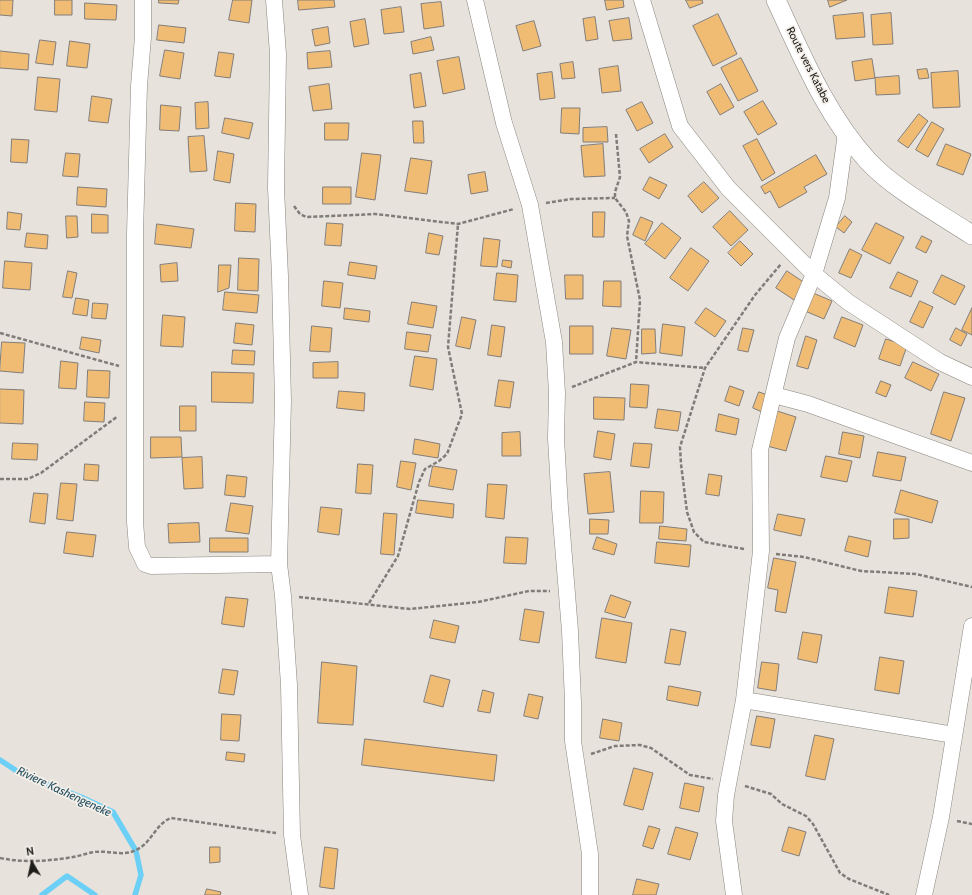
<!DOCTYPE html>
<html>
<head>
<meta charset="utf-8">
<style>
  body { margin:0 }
  #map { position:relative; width:972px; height:895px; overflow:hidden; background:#e7e2dc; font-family:Cabin,sans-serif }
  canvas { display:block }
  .north { position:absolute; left:12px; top:843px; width:40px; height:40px; -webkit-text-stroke:3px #f4efe9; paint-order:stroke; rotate:351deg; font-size:11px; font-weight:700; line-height:16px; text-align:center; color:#1d1c19 }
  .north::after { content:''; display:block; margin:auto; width:14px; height:18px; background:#1d1c19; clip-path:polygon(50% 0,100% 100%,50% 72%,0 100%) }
</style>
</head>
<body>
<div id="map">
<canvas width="972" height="895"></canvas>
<div class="north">N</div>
</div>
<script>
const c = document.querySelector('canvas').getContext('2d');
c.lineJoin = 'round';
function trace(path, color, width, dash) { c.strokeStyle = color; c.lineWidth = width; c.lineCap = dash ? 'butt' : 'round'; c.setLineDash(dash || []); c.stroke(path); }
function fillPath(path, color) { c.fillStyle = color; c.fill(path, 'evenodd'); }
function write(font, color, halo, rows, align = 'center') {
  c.font = font + ' Cabin,sans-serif'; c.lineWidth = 3.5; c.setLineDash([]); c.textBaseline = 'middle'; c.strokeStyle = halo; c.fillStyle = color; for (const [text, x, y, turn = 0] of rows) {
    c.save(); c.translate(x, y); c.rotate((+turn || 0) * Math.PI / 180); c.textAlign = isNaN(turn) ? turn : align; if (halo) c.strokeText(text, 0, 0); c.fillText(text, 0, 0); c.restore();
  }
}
trace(new Path2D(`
  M0,760L23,775L81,797L113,812L136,851L141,875L135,895
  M42,895L67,876L95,895`), '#6cd0f6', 5.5);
const building = new Path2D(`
  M0,0H13L12,16L0,15Z
  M55,0H72V15H55Z
  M159,0H179L178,4L159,3Z
  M233,0H252L249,23L229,20Z
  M298,0H334L335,7L299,10Z
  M605,0H623L624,7L607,10Z
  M686,0H702L703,3L690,8Z
  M828,0H847L830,7Z
  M441,2L444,26L424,29L421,4Z
  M85,3L117,5L116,20L85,19Z
  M401,7L404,32L384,34L381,10Z
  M863,13L865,37L836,39L833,16Z
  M891,13L893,44L873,45L871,15Z
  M718,14L737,54L713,66L693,26Z
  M595,17L598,39L586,41L583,19Z
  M629,18L632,39L613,41L609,21Z
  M365,19L369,44L354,47L350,22Z
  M534,21L541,46L523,51L516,26Z
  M159,25L186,28L184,43L157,40Z
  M328,27L330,43L315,46L312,30Z
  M431,37L434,50L413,54L411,42Z
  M40,40L56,42L53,65L36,63Z
  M70,41L90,44L87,68L67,66Z
  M165,50L184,53L180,79L160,76Z
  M0,51L29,54L28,70L0,68Z
  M330,51L332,67L308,69L307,53Z
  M219,52L234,54L230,78L215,76Z
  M459,57L465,89L443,94L437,61Z
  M741,58L758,91L738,101L721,68Z
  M872,59L875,78L855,81L852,62Z
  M573,62L575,78L562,79L560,64Z
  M618,66L621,91L602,93L599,69Z
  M927,69L929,78L919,79L917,70Z
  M958,71L960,107L933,108L931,73Z
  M552,72L555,98L540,100L537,74Z
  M421,73L426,106L414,108L410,75Z
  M899,76L900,94L876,95L875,78Z
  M38,77L60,79L57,112L35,110Z
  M329,84L332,109L313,111L309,87Z
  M721,84L734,107L720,115L707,92Z
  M92,96L112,99L108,123L89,121Z
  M763,101L777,124L758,135L744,112Z
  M208,102L209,128L196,129L195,103Z
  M642,102L653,123L637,131L626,110Z
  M161,105L181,107L179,131L160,130Z
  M562,108H580L579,134L561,133Z
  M919,114L928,121L908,148L898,141Z
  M225,118L253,123L249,139L222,133Z
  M413,121H423L424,143H414Z
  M932,122L944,129L928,157L916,150Z
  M325,123H349L348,140H325Z
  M607,127L608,142H583V128Z
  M665,134L673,147L649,163L640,149Z
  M204,136L207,171L190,172L188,137Z
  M12,139L29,140L27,163L11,162Z
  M757,139L775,173L762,181L743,146Z
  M603,144L605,176L584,177L581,146Z
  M946,144L971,154L963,175L937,165Z
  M218,151L234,154L230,183L214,180Z
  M66,153L80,154L78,177L63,176Z
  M362,153L381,155L375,200L356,197Z
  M816,155L827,174L804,187L807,192L779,208L770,191L765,194L761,187Z
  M411,158L432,161L427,194L405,191Z
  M485,172L488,191L471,194L468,175Z
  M650,177L667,185L659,199L643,190Z
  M704,182L719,198L702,213L688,196Z
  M78,187L107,189L106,207L77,205Z
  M323,187H351V204H323Z
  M236,203L256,204L255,232L235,231Z
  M730,211L748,230L731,246L713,227Z
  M8,212L22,214L20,230L7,229Z
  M593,212H605L604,237H593Z
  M92,214L108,215V233H92Z
  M66,216H77L78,237L67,238Z
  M845,216L852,222L844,233L836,227Z
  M641,217L653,222L645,241L633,235Z
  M327,223L343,224L341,246L325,245Z
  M662,223L681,238L665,259L645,244Z
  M876,223L904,237L890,264L862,250Z
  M157,224L194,229L191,248L155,244Z
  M27,233L48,235L47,249L25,247Z
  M429,233L443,236L439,255L426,253Z
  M922,236L932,241L926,253L916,248Z
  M484,238L500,240L497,267L481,266Z
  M740,241L753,254L741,266L728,253Z
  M691,248L709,261L688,291L670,278Z
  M850,249L862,255L851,278L839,273Z
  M239,258L259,259L258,291L238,290Z
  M503,260L512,261L511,268L502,266Z
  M5,261L32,263L30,290L3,288Z
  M350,262L377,266L375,279L348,275Z
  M177,263L178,281L161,282L160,265Z
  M219,265H231L229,288L218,292Z
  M68,271L77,273L72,298L63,297Z
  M787,271L805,283L794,300L776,288Z
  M898,272L918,281L911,297L890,288Z
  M497,273L518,275L516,302L494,300Z
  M565,275H583V299H566Z
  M942,275L965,286L955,305L933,293Z
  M324,281L343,283L340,308L322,306Z
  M604,281H621V307L603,306Z
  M225,292L259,295L257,313L223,310Z
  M813,293L832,301L824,319L805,311Z
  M76,298L89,300L87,316L73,314Z
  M920,301L933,307L923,328L910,322Z
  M412,302L437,306L433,328L408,324Z
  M93,303L108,304L106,319L92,318Z
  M345,308L370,311L369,322L344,319Z
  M706,308L726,321L715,337L695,323Z
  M972,308V335L962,330Z
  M163,315L185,317L183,347L161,346Z
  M462,317L476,320L470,349L456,346Z
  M842,317L863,325L855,347L834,338Z
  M236,323L254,325L252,345L234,343Z
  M663,324L685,327L682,356L660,353Z
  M492,325L505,327L501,357L488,355Z
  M312,326L332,328L330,352L310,351Z
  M570,326H593V354H570Z
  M612,328L631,330L626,359L607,356Z
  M743,328L754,330L748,352L738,350Z
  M956,328L967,334L961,346L950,340Z
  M642,329H655L656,353L642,354Z
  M407,332L431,335L428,352L405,349Z
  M806,336L817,340L808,369L797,366Z
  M82,337L101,340L99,353L80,349Z
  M886,339L907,346L900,366L879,359Z
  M2,342L25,343L23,373L0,371Z
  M233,350L255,351L254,365L232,364Z
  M415,356L437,359L433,390L410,386Z
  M61,361L78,363L76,389L59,388Z
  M338,362V378H313V363Z
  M913,362L939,374L931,391L905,378Z
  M88,370L110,371L109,398L87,397Z
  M212,372L254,373L253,403L212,402Z
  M499,380L514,382L510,408L495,406Z
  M881,381L891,385L886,397L876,393Z
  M631,384L649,385L647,408L630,407Z
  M730,386L744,391L739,406L725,401Z
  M0,389L24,390L23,424L0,423Z
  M339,391L365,393L364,411L337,408Z
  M759,392L768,395L762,412L753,408Z
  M944,392L965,398L951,441L931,434Z
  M594,397L625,398L624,420L594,419Z
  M85,402L105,403L104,422L84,421Z
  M180,406H196V431H180Z
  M658,409L681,412L678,431L655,428Z
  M777,411L796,417L786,451L767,446Z
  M719,414L739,419L736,435L716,431Z
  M598,431L615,434L611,460L594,457Z
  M520,432L521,456H502V433Z
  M843,432L864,436L860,458L839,454Z
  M151,437H181L182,457L151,458Z
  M415,439L440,444L438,458L413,454Z
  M13,443L38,444L37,460L12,459Z
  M634,443L652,444L649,468L631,466Z
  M878,452L906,457L901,481L873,476Z
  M826,456L852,461L847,482L821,477Z
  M202,457L203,488L184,489L182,458Z
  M401,461L416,463L411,490L397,487Z
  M85,464L99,465L98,481L84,480Z
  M358,464L373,465L371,494L356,493Z
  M433,466L457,470L453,490L429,486Z
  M610,472L614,512L588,514L584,474Z
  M709,474L722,476L719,496L706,494Z
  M227,475L247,477L245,497L225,495Z
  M61,483L77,484L73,521L57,519Z
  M488,484L507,485L504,519L486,517Z
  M901,490L938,501L932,523L895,513Z
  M641,491L664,492L663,523H640Z
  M34,493L48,494L45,524L30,522Z
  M418,500L454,504L453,518L416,513Z
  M231,503L253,506L249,534L226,531Z
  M321,507L342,509L339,535L318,532Z
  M384,513L397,514L394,555L381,554Z
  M778,514L805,519L801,536L774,530Z
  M590,519L609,520L608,534H590Z
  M894,519H909V538L894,539Z
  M199,523L200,542L169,543L168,524Z
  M660,526L687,529L686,541L659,539Z
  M67,532L96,535L93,557L64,553Z
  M849,536L871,541L868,557L845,551Z
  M506,537L528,538L526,564L504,563Z
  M597,537L617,544L614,555L593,549Z
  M210,538H248V552H210Z
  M657,542L691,545L689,567L655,563Z
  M774,558L796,562L786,613L775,611L778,590L768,588Z
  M889,587L917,591L913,617L885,613Z
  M611,595L631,602L625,618L605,612Z
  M226,597L248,599L244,627L222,624Z
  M525,609L544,612L539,643L520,640Z
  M602,618L632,623L626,663L596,658Z
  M434,620L459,626L455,643L430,638Z
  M671,629L686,632L680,665L665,663Z
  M803,632L822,635L817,663L798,659Z
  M880,657L904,661L899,694L875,690Z
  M322,662L357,666L353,725L318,723Z
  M762,662L779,664L776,691L758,688Z
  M223,669L238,671L234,695L219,693Z
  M431,675L450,680L443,707L424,702Z
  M669,686L701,692L698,706L667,700Z
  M483,690L494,693L490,713L478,711Z
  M529,694L543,697L538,719L524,716Z
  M222,714L241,715L239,741L221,740Z
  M757,716L775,719L770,748L751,745Z
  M603,719L622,723L619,741L600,738Z
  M815,735L834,739L825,780L806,776Z
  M365,739L497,755L494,781L362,765Z
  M227,752L245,754L244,762L226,760Z
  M634,768L653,773L643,810L624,805Z
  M685,783L704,787L699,812L680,808Z
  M649,826L660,829L653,849L643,846Z
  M676,827L698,833L690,860L668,854Z
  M789,827L806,832L799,856L782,851Z
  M210,847H220V862L210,863Z
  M325,847L338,849L334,889L320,887Z
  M637,879L659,884L656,895H633Z
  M207,889L221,892L220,895H205Z`);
fillPath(building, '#f0bc74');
trace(building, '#827d78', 1);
const minor = new Path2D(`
  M143,0V37L139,86L135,233V522L137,547L145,564L151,566L279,564
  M274,0L278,54L276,188L280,276L283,401L279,564L283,596L289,685L292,835L300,895
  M475,0L504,123L530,205L554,342L557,393L556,438L560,508L570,631L573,702V741L590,854V895
  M642,0L680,126L728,188L814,274L848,302L940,362L972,377
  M774,395L808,404L972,463
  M744,700L954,735
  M734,895L724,821L726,795L744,700L761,551L760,450L787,338L814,274L837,198L846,133
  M924,895L941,817L972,626`);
const tertiary = new Path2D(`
  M776,0C802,56 826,115 868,161C894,189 940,214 972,235`);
trace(minor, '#89857f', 17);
trace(tertiary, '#89857f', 20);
trace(new Path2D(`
  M616,134L620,177L615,192V198L626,212L629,221L627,236L640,300L636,362
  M546,203L571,199L615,198
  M294,206L300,214L306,217L376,214L458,224L514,209
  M0,333L119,366
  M572,387L636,362L705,368
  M0,479H28L41,473L118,416
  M744,549L704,542L694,532L687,512L681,464L680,447L705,368L755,295L781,264
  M776,554L804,557L861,571L916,574L972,587
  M299,597L410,609L478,602L529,591H550
  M369,603L398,556L419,482L425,469L439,461L447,454L462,414L448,347L458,224
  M591,754L615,746L640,745L651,748L690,775L713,779
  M745,786L771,794L782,804L806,816L813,824L840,873L849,879L889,895
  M957,821L972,824
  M0,858C24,863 49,861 73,857C80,856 87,853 94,852C109,850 123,857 136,850C152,843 155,824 171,818L276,833`), '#807d79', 2.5, [4, 2]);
trace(minor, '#fff', 16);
trace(tertiary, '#fff', 19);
write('11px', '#1d1c19', '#f4efe9', [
  ["Route vers Katabe",808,65,63]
]);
write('italic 12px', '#265162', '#f4efe9', [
  ["Riviere Kashengeneke",64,792,25]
]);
</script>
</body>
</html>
